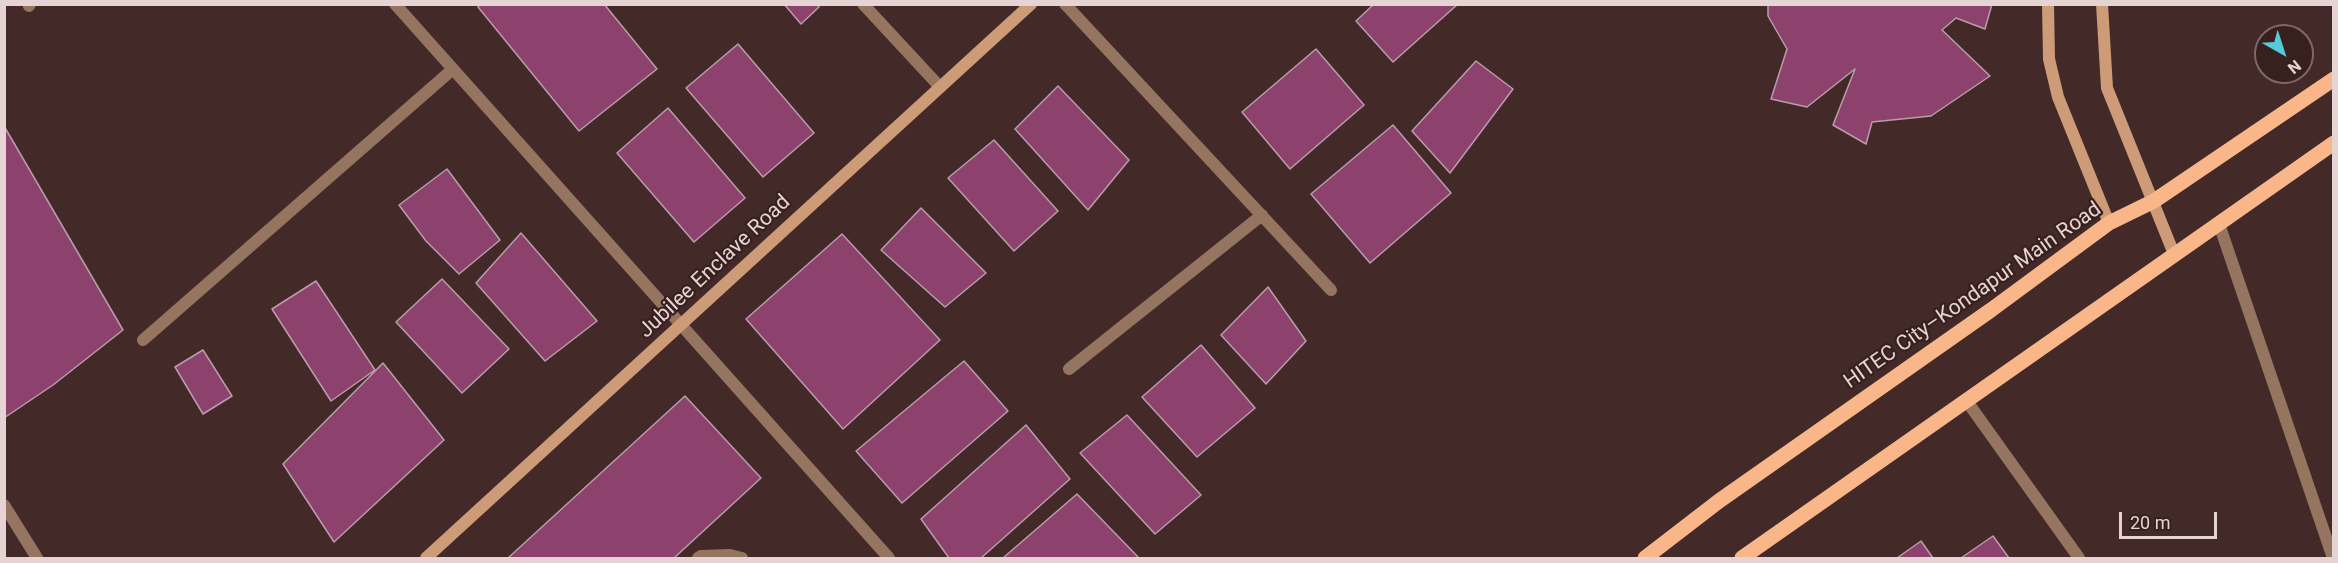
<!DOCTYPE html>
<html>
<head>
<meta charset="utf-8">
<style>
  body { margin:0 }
  #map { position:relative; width:2338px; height:563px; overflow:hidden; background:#432a29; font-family:Roboto,sans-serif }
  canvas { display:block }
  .frame { position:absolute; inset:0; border:6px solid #e5d4d3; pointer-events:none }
  .north { position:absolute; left:2254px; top:24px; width:60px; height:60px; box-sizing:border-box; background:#38201f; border:2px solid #7d6867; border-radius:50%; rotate:141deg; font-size:16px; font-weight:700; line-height:24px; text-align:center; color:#e5d4d3 }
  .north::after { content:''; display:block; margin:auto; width:21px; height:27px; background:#53cbdb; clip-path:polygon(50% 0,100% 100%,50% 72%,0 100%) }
  .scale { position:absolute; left:2119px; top:512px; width:98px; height:27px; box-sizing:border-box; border:3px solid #e5d4d3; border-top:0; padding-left:8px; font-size:18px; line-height:21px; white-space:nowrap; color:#e5d4d3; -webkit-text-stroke:4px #38201f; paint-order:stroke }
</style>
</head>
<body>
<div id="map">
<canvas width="2338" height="563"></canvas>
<div class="frame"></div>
<div class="north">N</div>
<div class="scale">20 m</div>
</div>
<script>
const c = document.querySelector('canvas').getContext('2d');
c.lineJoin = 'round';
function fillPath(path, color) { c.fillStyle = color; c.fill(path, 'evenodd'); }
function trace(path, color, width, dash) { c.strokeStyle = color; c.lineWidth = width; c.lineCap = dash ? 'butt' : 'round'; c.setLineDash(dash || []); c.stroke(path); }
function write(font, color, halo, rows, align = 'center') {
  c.font = font + ' Roboto,sans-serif'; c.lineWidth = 4.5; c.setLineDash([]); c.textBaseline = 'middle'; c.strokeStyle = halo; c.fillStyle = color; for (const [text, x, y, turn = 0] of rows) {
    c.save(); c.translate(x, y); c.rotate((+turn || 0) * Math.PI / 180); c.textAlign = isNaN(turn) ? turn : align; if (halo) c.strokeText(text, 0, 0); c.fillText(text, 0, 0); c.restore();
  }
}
const building = new Path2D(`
  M481,4H604L657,69L579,131L478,7Z
  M784,4H817L819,7L801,24Z
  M1374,4H1458L1393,62L1356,21Z
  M1768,4H1992L1985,29L1956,18L1942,30L1990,76L1931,116L1872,122L1866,144L1833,125L1855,69L1807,107L1771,99L1787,49L1768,16Z
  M738,44L814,133L763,177L686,88Z
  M1316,49L1364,105L1290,169L1242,112Z
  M1476,61L1513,89L1450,173L1412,131Z
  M1058,86L1129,160L1088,210L1015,129Z
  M668,108L745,198L694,242L617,153Z
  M1393,125L1451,193L1370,263L1311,194Z
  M4,126L123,330L53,385L4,418Z
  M994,140L1058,211L1014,251L948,178Z
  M447,169L500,240L459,274L426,241L399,205Z
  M921,208L986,273L945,307L881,250Z
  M521,233L597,321L545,361L476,283Z
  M842,234L940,340L843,429L746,319Z
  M442,279L509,349L462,393L396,322Z
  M316,281L375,370L331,401L272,309Z
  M1268,287L1306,341L1266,384L1221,335Z
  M1201,345L1255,408L1197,457L1142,397Z
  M203,350L232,396L203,414L175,367Z
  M964,361L1008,411L902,503L856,451Z
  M383,363L444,440L334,542L283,464Z
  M685,396L761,478L674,558H508Z
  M1127,415L1201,495L1155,534L1080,453Z
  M1026,425L1070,479L981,558H949L921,519Z
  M1077,494L1139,558H1003Z
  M1993,536L2009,558H1961Z
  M1921,541L1933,558H1897Z`);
fillPath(building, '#8d426d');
trace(building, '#ba9dab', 1.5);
trace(new Path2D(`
  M2219,224L2333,558
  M1966,400L2079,558
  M698,558L701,556L730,555L742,558`), '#95755f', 12);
trace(new Path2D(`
  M395,4L889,558
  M863,4L940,87
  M1065,4L1331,290
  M29,6L30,4
  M143,340L453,69
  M1069,369L1262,215
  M4,505L37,558`), '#95755f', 12);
trace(new Path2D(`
  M2048,4L2049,59L2058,97L2109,223
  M2102,4L2107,88L2174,254
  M426,558L1031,4`), '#cd9b77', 12);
trace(new Path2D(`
  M1645,558L1719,501L1991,310L2109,223L2154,201L2334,79
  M1742,558L2334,143`), '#f9b789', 15);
write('21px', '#e5d4d3', '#38201f', [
  ["Jubilee Enclave Road",715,267,-43],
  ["HITEC City–Kondapur Main Road",1973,296,-35]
]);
</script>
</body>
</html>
